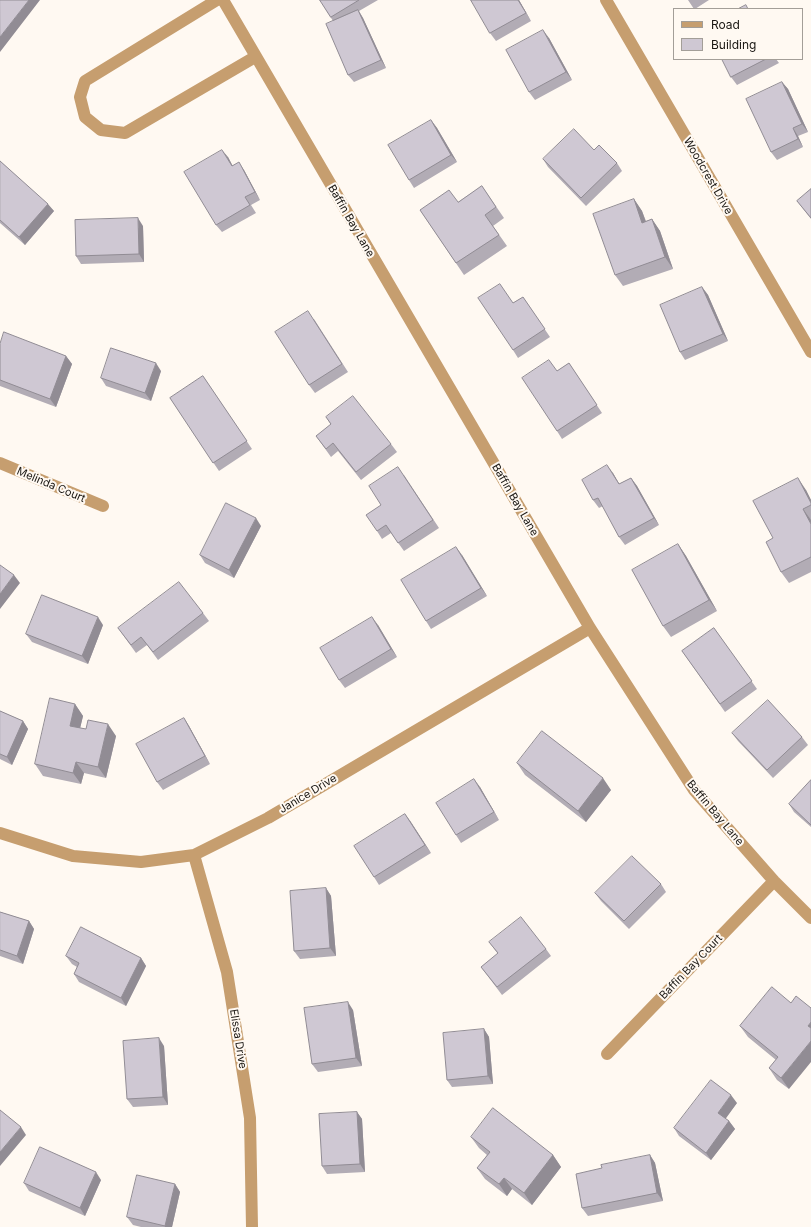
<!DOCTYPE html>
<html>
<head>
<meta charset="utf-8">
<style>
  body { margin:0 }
  #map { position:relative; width:811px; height:1227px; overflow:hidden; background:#fff9f2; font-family:Inter,sans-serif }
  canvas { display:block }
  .legend { position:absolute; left:673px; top:8px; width:130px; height:52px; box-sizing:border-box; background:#fff9f2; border:1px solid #a39e98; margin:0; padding:5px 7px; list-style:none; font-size:12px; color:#191612 }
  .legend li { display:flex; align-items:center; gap:8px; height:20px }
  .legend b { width:20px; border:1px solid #a39e98 }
</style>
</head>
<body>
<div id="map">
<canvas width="811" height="1227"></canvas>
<ul class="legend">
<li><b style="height:5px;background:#c69e6f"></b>Road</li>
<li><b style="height:11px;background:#cfc8d3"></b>Building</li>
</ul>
</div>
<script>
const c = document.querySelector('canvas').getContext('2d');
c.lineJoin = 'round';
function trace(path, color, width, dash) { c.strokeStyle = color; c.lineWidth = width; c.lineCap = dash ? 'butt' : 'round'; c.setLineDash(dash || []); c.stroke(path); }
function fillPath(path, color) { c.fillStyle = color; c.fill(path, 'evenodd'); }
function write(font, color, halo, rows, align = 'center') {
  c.font = font + ' Inter,sans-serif'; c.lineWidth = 4; c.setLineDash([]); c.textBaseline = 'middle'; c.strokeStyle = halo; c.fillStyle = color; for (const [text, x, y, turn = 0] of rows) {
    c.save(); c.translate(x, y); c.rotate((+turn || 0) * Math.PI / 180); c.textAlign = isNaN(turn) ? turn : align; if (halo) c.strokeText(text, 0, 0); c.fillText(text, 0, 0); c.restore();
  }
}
trace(new Path2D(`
  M217,0L85,81L80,97L85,117L101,130L125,133L255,57
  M223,0L590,628L694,790L774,881L811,918
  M606,0L811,352
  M0,463L103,506
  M0,833L73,856L141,862L194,855L268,818L590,628
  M194,855L227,972L250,1118L252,1227
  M607,1054L774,881`), '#c69e6f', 12);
fillPath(new Path2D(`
  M320,0H378L359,11L363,18L386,68L354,82L348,75L333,21Z
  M471,0H519L531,21L496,41L490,33Z
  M688,0H709L695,9H694Z
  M549,38L572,80L535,100L529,92Z
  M722,59H776L779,63L737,85L731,77Z
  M782,82L788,89L808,132L798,136L803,147L777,160L771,152Z
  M431,120L437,128L457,162L414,188L409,180Z
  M594,150L617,163L622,171L586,206L548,167L543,159Z
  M228,157L232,165L244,170L260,200L251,205L256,213L222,232L216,225Z
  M0,161L54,211L25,245L0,223Z
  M482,186L504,218L493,226L507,246L464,275L420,210L458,202Z
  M811,189V219L797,201Z
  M634,199L642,211L646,221L652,219L660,231L673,269L623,286L615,275Z
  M143,226L144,262L81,264L76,256Z
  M702,287L708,295L728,341L685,360L680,352Z
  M523,297L550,337L518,358L513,350V303Z
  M314,319L348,372L315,393L309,385Z
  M0,344L66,356L72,364L56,407L0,386Z
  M569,363L602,413L562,439L557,431V371Z
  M161,371L151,401L106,386L101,378Z
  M203,376L252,449L219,471L170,398Z
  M326,417L391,444L397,452L361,480L338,451L331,457L316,436L331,425Z
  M613,473L619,484L631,478L637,486L659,525L625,545L619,537L603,506L599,508L593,500Z
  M404,475L439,528L404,551L391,533L382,539L377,531L381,505Z
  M806,490L811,500V572L789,583L781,572Z
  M261,526L234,578L205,563L200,555Z
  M678,544L686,556L717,611L671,637L663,626Z
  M462,555L487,596L431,629L426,621Z
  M203,613L209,621L158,660L147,645L136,653L118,628Z
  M103,625L88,664L32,642L26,634Z
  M378,625L397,657L345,688L339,680Z
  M714,628L757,689L725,712L682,651Z
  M75,704L83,716L80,728L116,736L106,778L84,773L81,784L43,776L35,764Z
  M0,711L23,721L28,729L12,765L0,759Z
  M184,718L189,726L210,764L163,790L157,782Z
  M732,733L802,737L808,745L773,778L738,741Z
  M517,763L611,790L586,822L525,775Z
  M811,780V827L794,812L789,804Z
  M480,787L499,820L461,843L456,835Z
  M405,814L431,853L379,885L374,877Z
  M661,884L666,892L629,929L601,901L595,893Z
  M326,888L331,896L336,956L300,959L294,951Z
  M0,912L29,921L34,929L23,964L0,956Z
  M489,942L546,949L551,956L502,995L481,967L498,954Z
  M66,956L141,958L146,966L126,1006L79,982L74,974L77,967L72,964Z
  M772,987L789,1089L777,1080L769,1068L776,1060L748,1037L740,1026Z
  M353,1010L362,1066L318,1072L312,1064Z
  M484,1029L489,1037L493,1084L452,1087L447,1080Z
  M164,1046L168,1105L133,1107L127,1099Z
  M737,1103L725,1118L729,1121L735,1129L711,1160L679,1136L674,1128Z
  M357,1112L362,1119L365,1172L327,1174L322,1166Z
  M471,1137L553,1155L561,1167L532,1205L512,1189L507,1196L485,1179L477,1168L487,1155L479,1148Z
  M650,1155L655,1163L663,1201L588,1216L582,1208L602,1168Z
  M101,1180L85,1216L29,1191L24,1183Z
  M175,1184L180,1192L172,1227H141L133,1225L127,1217Z`), '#b2acb5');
fillPath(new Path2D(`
  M29,0H40L0,52V37Z
  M518,0H519L531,21L526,13Z
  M358,10L363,18L386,68L381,60Z
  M543,30L549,38L572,80L566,72Z
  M782,82L788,89L808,132L802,124Z
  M431,120L437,128L457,162L451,155Z
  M793,128L798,136L803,147L798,139Z
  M222,150L228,157L237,174Z
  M239,162L244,170L260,200L255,192Z
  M634,199L642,211L650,234L642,223Z
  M48,204L54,211L25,245L19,237Z
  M138,218L143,226L144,262L139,254Z
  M652,219L660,231L673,269L665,257Z
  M702,287L708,295L728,341L723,334Z
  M66,356L72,364L56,407L50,399Z
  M156,363L161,371L151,401L145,393Z
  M607,465L613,473L624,492L619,484Z
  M631,478L637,486L659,525L654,518Z
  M798,478L806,490L811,500V503Z
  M803,509L811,520V524Z
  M256,518L261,526L234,578L229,570Z
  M678,544L686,556L717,611L709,600Z
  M456,547L462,555L487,596L481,588Z
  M14,575L20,583L0,609V594Z
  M98,617L103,625L88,664L82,656Z
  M372,617L378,625L397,657L391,649Z
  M75,704L83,716L78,737L70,726Z
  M184,718L189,726L210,764L205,756Z
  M23,721L28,729L12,765L7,757Z
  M108,724L116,736L106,778L98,767Z
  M76,762L84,773L81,784L73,773Z
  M603,778L611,790L586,822L578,811Z
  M474,779L480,787L499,820L494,812Z
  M405,814L411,822L431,853L425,845Z
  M326,888L331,896L336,956L330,948Z
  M29,921L34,929L23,964L17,956Z
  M141,958L146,966L126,1006L121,998Z
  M348,1002L353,1010L362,1066L356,1058Z
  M811,1022V1030L808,1026Z
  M484,1029L489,1037L493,1084L488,1076Z
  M159,1038L164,1046L168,1105L163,1097Z
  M811,1041V1062L789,1089L781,1078Z
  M731,1095L737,1103L724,1121L718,1113Z
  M357,1112L362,1119L365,1172L360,1164Z
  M729,1121L735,1129L711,1160L706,1153Z
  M21,1127L26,1135L0,1166V1152Z
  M553,1155L561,1167L532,1205L524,1193Z
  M650,1155L655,1163L663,1201L657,1193Z
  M96,1172L101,1180L85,1216L80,1208Z
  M504,1178L512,1189L507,1196L499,1184Z
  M175,1184L180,1192L172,1227H165V1226Z`), '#918c94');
const building = new Path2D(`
  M0,0H29L0,37Z
  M320,0H359L331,17Z
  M471,0H518L526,13L490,33Z
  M746,5L748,9H738Z
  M358,10L381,60L348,75L326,24Z
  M543,30L566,72L529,92L506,50Z
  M722,59H766L731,77Z
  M782,82L802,124L793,128L798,139L771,152L746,99Z
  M431,120L451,155L409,180L388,145Z
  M574,129L594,150L599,145L617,163L581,198L543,159Z
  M222,150L232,166L239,162L255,192L245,197L250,205L216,225L184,172Z
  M0,161L48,204L19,237L0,220Z
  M482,186L496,207L485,215L499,235L456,263L420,210L449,190L458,202Z
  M811,189V218L797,201Z
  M634,199L642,223L652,219L665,257L615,275L593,214Z
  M138,218L139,254L76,256L75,220Z
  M500,284L513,303L523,297L545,329L513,350L478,298Z
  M702,287L723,334L680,352L660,305Z
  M308,311L342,364L309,385L275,332Z
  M4,332L66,356L50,399L0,380V344Z
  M111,348L156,363L145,393L101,378Z
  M549,360L557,371L569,363L597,405L557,431L522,378Z
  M203,376L247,441L213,463L170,398Z
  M353,396L391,444L356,472L333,443L326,449L316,436L331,424L326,417Z
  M607,465L619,484L631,478L654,518L619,537L598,498L593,500L582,480Z
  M398,467L433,520L398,543L386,525L377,531L366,515L381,505L369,486Z
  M798,478L811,503V505L803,509L811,524V557L781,572L766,542L773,538L753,501Z
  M226,503L256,518L229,570L200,555Z
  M678,544L709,600L663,626L632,570Z
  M456,547L481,588L426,621L401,580Z
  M0,565L14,575L0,594Z
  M179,582L203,613L153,652L141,637L131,645L118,628Z
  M42,595L98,617L82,656L26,634Z
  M372,617L391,649L339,680L320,648Z
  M714,628L752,681L720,704L682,651Z
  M50,698L75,704L70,726L86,729L88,720L108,724L98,767L76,762L73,773L35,764Z
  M768,700L802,737L767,770L732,733Z
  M0,711L23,721L7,757L0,754Z
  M184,718L205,756L157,782L136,744Z
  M542,731L603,778L578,811L517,763Z
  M474,779L494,812L456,835L436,803Z
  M811,780V825L789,804Z
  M405,814L425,845L374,877L354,846Z
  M632,856L661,884L624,921L595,893Z
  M326,888L330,948L294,951L290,891Z
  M0,912L29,921L17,956L0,950Z
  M521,917L546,949L497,987L481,967L498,953L489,942Z
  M81,927L141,958L121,998L74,974L79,963L66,956Z
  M772,987L791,1003L796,996L811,1008V1022L808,1026L811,1028V1041L781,1078L769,1068L778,1057L740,1026Z
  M348,1002L356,1058L312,1064L304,1008Z
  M484,1029L488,1076L447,1080L443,1033Z
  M159,1038L163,1097L127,1099L123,1041Z
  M711,1080L731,1095L718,1113L729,1121L706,1153L674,1128Z
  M493,1108L553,1155L524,1193L504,1178L499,1184L477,1168L490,1152L471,1137Z
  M0,1110L21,1127L0,1152Z
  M357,1112L360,1164L322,1166L319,1114Z
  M40,1147L96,1172L80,1208L24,1183Z
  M650,1155L657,1193L582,1208L576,1174L602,1168L601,1165Z
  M137,1175L175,1184L165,1226L127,1217Z`);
fillPath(building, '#cfc8d3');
trace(building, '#918c94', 1);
write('11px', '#191612', '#fff9f2', [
  ["Woodcrest Drive",708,176,60],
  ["Baffin Bay Lane",351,221,60],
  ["Melinda Court",51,485,23],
  ["Baffin Bay Lane",515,500,60],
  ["Janice Drive",308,794,-31],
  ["Baffin Bay Lane",715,813,50],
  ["Baffin Bay Court",691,967,-46],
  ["Elissa Drive",238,1039,81]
]);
</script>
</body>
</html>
